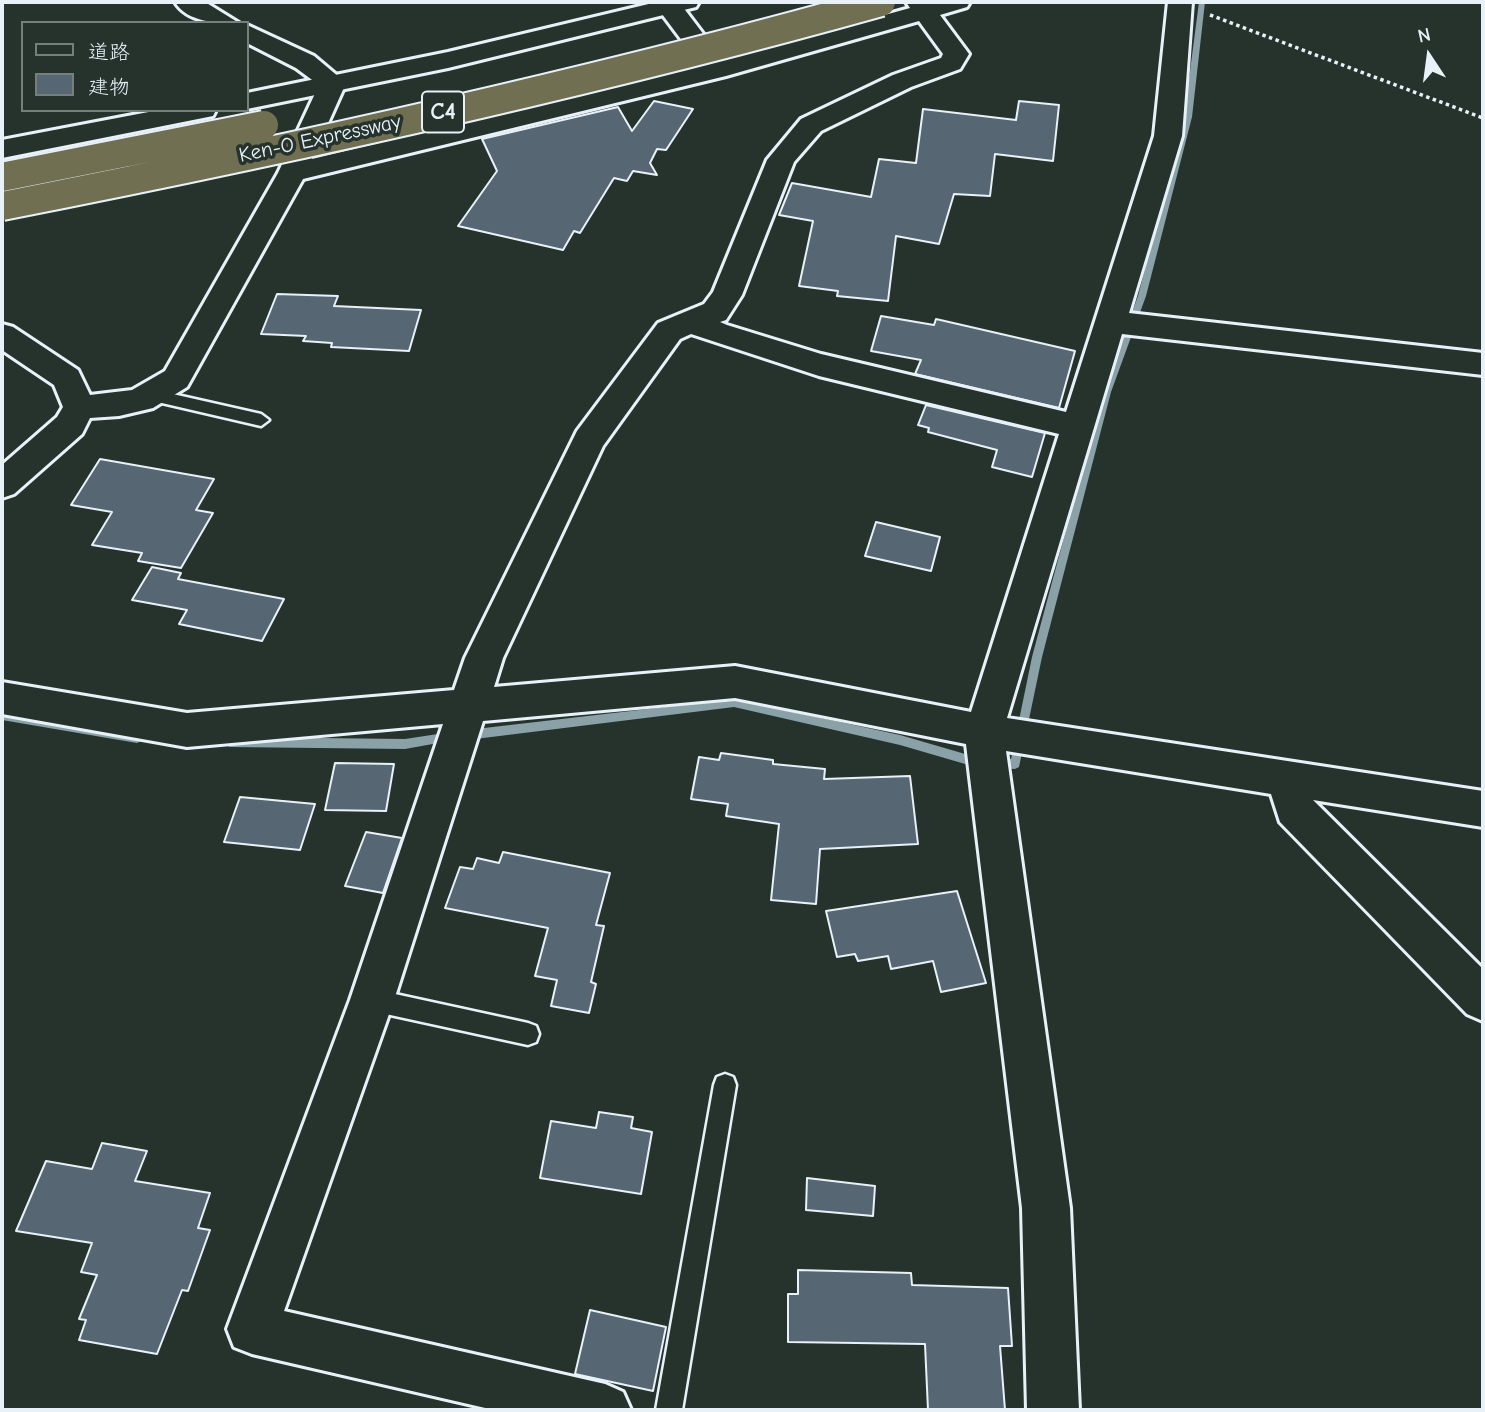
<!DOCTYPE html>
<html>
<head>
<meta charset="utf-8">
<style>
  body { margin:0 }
  #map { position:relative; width:1485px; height:1412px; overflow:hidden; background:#26332d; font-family:"Comic Neue","Klee One",sans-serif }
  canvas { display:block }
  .frame { position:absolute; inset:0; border:4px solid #e8f1f8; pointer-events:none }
  .legend { position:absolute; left:21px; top:21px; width:228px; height:91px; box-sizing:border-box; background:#26332d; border:2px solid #747f7e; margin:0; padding:9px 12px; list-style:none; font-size:21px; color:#e8f1f8 }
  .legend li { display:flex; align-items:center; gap:14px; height:35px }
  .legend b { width:35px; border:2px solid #747f7e }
  .north { position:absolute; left:1394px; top:21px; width:70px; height:70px; -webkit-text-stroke:5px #26332d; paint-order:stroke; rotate:347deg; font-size:19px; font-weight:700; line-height:28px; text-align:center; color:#e8f1f8 }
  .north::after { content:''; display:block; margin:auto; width:24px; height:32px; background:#e8f1f8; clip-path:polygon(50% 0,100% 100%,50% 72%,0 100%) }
</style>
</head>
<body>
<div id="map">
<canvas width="1485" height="1412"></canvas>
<div class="frame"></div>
<ul class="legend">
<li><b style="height:9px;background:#26332d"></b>道路</li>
<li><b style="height:19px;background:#566673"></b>建物</li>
</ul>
<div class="north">N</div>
</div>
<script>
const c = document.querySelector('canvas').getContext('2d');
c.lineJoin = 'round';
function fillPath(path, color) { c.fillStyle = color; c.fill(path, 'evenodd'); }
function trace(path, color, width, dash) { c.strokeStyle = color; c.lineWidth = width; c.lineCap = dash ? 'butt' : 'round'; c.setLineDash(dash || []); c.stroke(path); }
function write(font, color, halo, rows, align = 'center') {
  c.font = font + ' "Comic Neue",sans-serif'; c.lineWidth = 7; c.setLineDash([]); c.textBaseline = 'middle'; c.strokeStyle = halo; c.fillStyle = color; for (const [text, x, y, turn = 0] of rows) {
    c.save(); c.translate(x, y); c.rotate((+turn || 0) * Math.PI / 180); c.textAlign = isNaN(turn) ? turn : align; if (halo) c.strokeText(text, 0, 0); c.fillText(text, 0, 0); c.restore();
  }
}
fillPath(new Path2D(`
  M1199,2H1205L1192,117L1146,296L1111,392L1042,657L1019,767L1015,769L972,766L900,745L734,707L467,740L463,738L462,735L463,732L467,730L734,699L900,735L972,756L1011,759L1032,657L1103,392L1138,296L1184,117Z
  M2,710L137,733L141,735L142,738L141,741L137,743L2,720Z
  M451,732L455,734L456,737L455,740L405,749L230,747L226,745L225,742L226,739L230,737L405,739Z`), '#89a1a7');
const building = new Path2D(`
  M654,101L693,109L666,150L657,149L650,163L657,175L633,171L627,181L614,178L580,233L574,231L563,250L458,226L497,171L482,139L618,107L632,131Z
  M1019,101L1059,105L1053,161L995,154L990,196L954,194L939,244L896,236L888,301L837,296L838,291L799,286L813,221L779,215L792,183L871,197L879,159L916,163L923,109L1016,120Z
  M277,294L338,296L334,306L421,310L409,351L331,347L332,343L303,341L306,336L261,334Z
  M881,316L934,325L936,319L1075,351L1059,408L915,374L921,360L871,351Z
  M926,405L1045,433L1032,477L992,467L997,450L928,432L929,428L918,425Z
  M100,459L214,479L196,510L213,513L181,568L138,561L142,553L92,545L112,512L71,505Z
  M876,522L940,537L931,571L865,556Z
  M152,567L181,573L178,579L284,599L262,641L179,624L187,610L132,600Z
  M721,753L773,760V764L825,769L824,779L910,776L918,844L820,849L816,904L771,900L779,824L726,816L728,804L691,799L699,757L719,760Z
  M335,763L394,764L386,811L325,810Z
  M240,797L315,804L300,850L224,842Z
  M366,832L402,838L383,893L345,886Z
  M503,852L610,873L596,925L604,926L591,982L596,984L589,1013L551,1006L557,980L535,976L548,928L445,908L460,867L473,869L477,858L499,863Z
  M957,891L986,983L941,992L933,961L891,969L888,956L858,961L855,954L837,957L826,911Z
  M599,1112L633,1117L631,1128L652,1132L641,1194L540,1178L551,1121L596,1128Z
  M102,1143L147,1151L135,1181L210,1193L198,1228L210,1230L188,1291L182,1290L157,1354L79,1340L86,1320L79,1319L97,1275L81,1272L92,1243L16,1231L46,1161L92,1169Z
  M807,1178L875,1186L873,1216L806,1210Z
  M798,1270L911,1273L912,1285L1008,1288L1012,1346H1000L1005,1410H928L925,1344L788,1342V1294H798Z
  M590,1310L666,1327L653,1391L575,1374Z`);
fillPath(building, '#566673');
trace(building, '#e8f1f8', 2);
const service = new Path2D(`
  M155,390L261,414L269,420L261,426L149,400V392Z
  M372,989L528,1023L536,1026L539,1034L536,1042L528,1045L372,1011L364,1008L361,1000L364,992Z
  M725,1074L733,1077L736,1085L682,1410H656L714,1085L717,1077Z`);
const minor = new Path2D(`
  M175,2H205L239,23C217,23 188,23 175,2Z
  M659,2H679L723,60L910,8L906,2H970L967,7L940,15L969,54L960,69L911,87L821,131L794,162L742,295L726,320L720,322L727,325L821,354L1066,412L1154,136L1168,2H1192L1182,136L1129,313L1483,353V375L1122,334L1007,718L1483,791V827L1313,800L1483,969V1021L1467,1014L1280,822L1271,794L1006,751L1070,1208L1079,1410H1027L1022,1208L966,744L735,698L483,721L394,1000L284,1311L605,1384L623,1392L631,1410H494L252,1354L234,1347L227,1329L350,1000L443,724L187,747L2,714V682L187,713L454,690L465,658L577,431L658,323L704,304L713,292L767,160L801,119L893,75L941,58L943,54L919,21L726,76L303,179L187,387L153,408L119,416L90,418L82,434L14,494L2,498V465L57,417L63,407L54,385L2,350V324L13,327L78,370L90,395L132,390L165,371L278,173L319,85L296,68L247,43V25L314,56L346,83L312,159L701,66L656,6ZM691,334L819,376L1059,434L971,712L735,666L494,687L503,658L603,446L680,339Z`);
const tertiary = new Path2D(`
  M657,2H699L696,7L448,68L247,109V93L448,52Z
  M159,110H216L213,116L203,118L2,158V140Z`);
trace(service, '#e8f1f8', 5);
trace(minor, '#e8f1f8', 6);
trace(tertiary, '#e8f1f8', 6);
trace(new Path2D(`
  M1210,15L1483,118`), '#e8f1f8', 3.5, [3.5, 3.5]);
fillPath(service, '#26332d');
fillPath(minor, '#26332d');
fillPath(tertiary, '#26332d');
const motorwayBridge = new Path2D(`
  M2,177L264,125
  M2,206C298,148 591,83 881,2`);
trace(motorwayBridge, '#e8f1f8', 32, []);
trace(motorwayBridge, '#716f52', 28);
write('21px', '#e8f1f8', '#26332d', [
  ["Ken-O Expressway",320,139,-12]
]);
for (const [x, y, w] of [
  [443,112,42]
]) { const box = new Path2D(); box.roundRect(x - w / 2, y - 20.5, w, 41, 5); c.fillStyle = '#26332d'; c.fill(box); trace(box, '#e8f1f8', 2); }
write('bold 24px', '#e8f1f8', null, [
  ["C4",443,112]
]);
</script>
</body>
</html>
